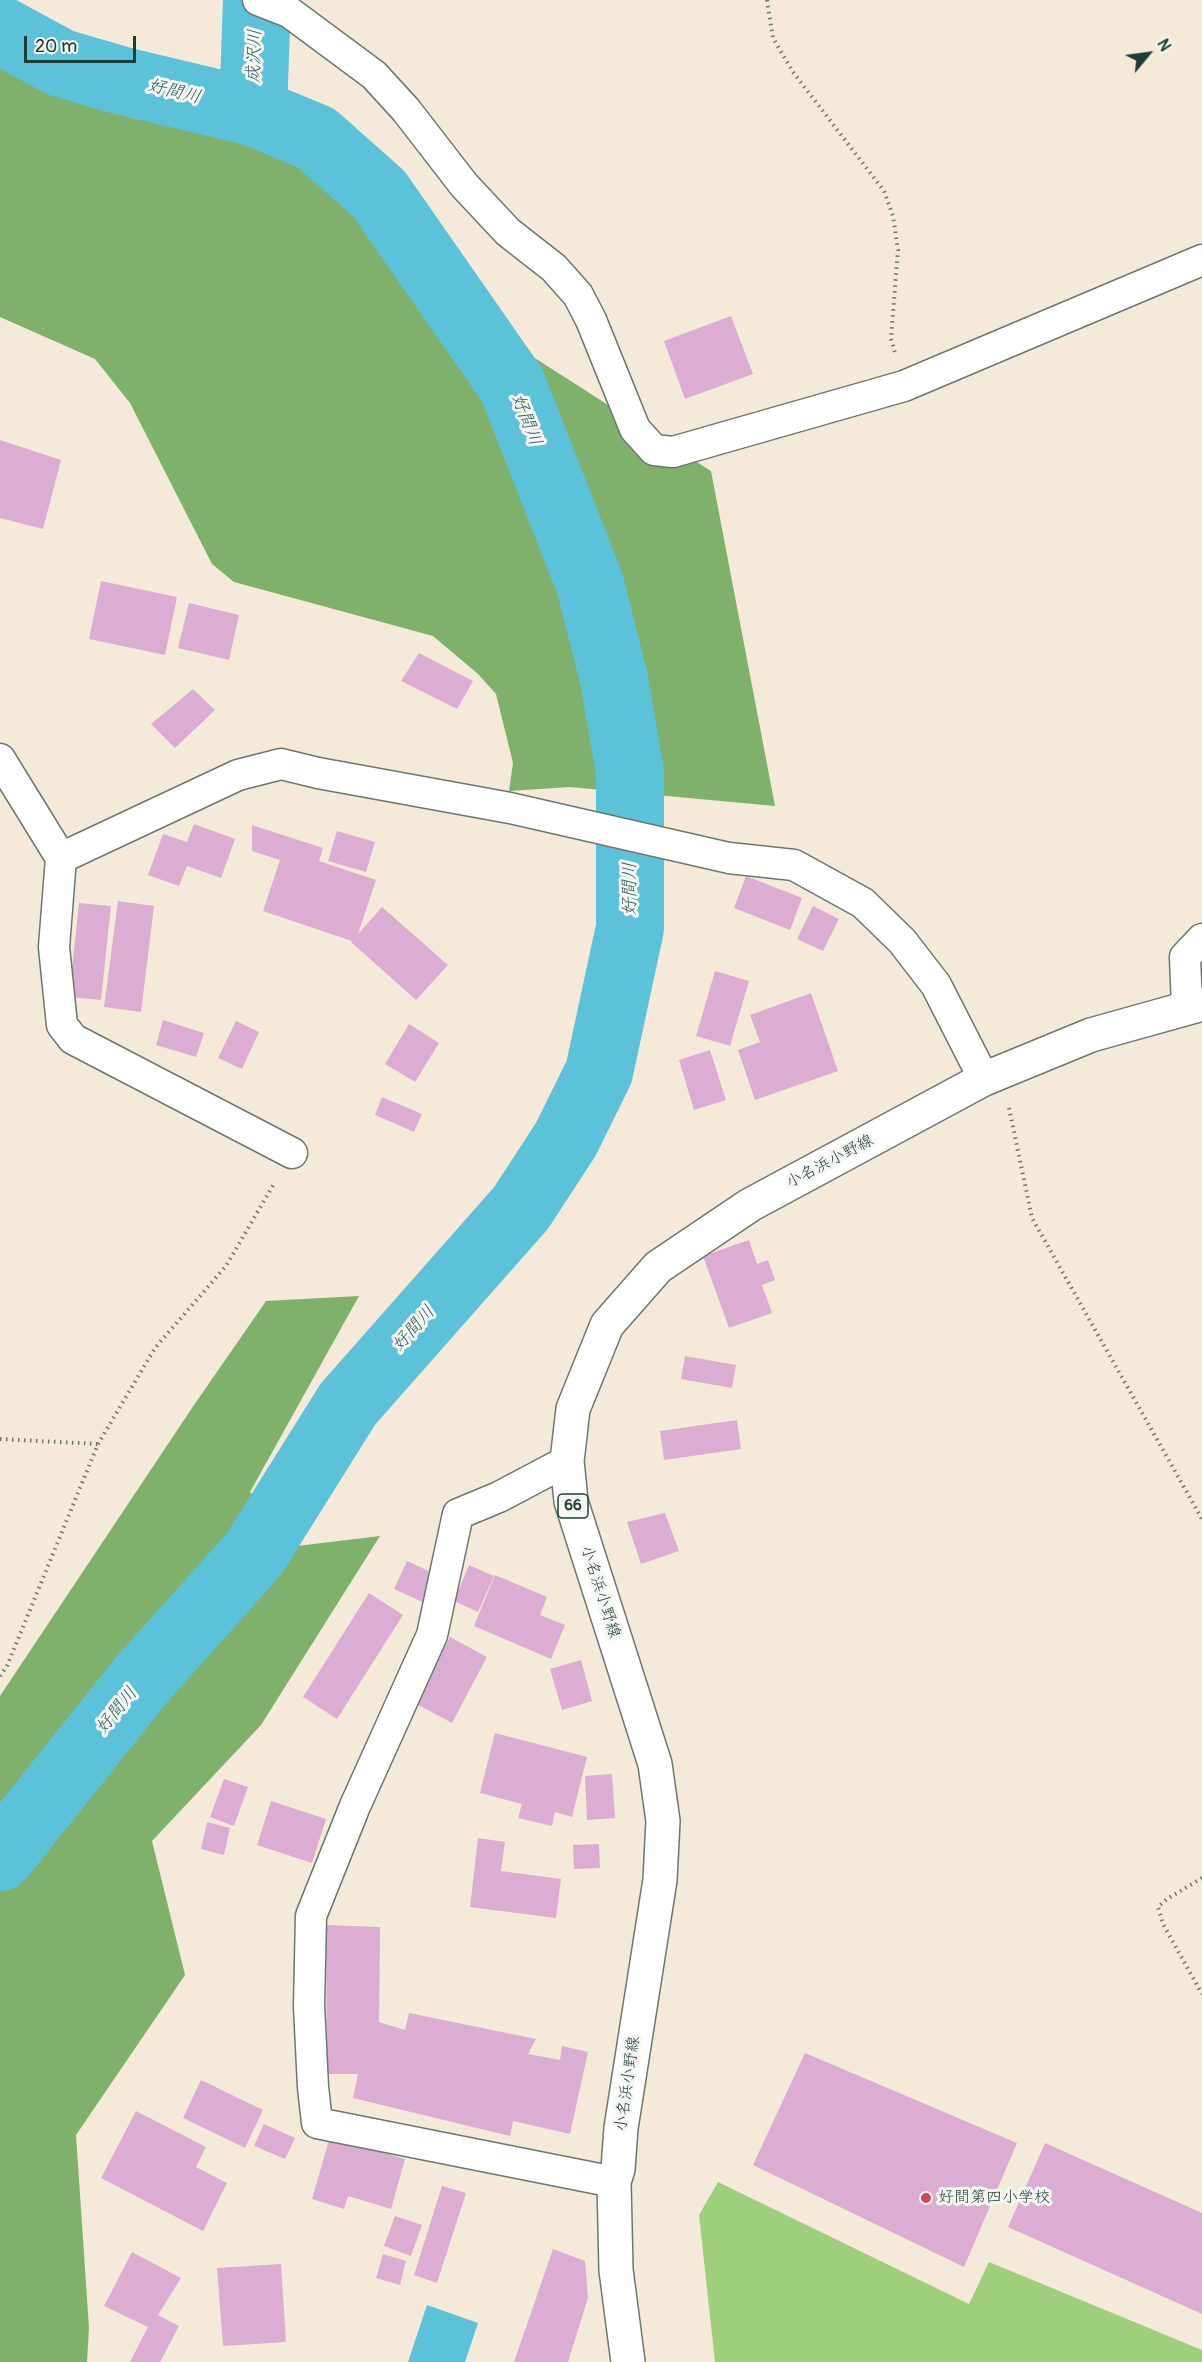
<!DOCTYPE html>
<html>
<head>
<meta charset="utf-8">
<style>
  body { margin:0 }
  #map { position:relative; width:1202px; height:2362px; overflow:hidden; background:#f5e9d9; font-family:Pangolin,sans-serif }
  canvas { display:block }
  .north { position:absolute; left:1118px; top:24px; width:60px; height:60px; -webkit-text-stroke:4px #f6f6f2; paint-order:stroke; rotate:61deg; font-size:16px; font-weight:700; line-height:24px; text-align:center; color:#1f3d34 }
  .north::after { content:''; display:block; margin:auto; width:21px; height:27px; background:#1f3d34; clip-path:polygon(50% 0,100% 100%,50% 72%,0 100%) }
  .scale { position:absolute; left:24px; top:36px; width:112px; height:27px; box-sizing:border-box; border:3px solid #1f3d34; border-top:0; padding-left:8px; font-size:18px; line-height:21px; white-space:nowrap; color:#1f3d34; -webkit-text-stroke:4px #f6f6f2; paint-order:stroke }
</style>
</head>
<body>
<div id="map">
<canvas width="1202" height="2362"></canvas>
<div class="north">N</div>
<div class="scale">20 m</div>
</div>
<script>
const c = document.querySelector('canvas').getContext('2d');
c.lineJoin = 'round';
function fillPath(path, color) { c.fillStyle = color; c.fill(path, 'evenodd'); }
function trace(path, color, width, dash) { c.strokeStyle = color; c.lineWidth = width; c.lineCap = dash ? 'butt' : 'round'; c.setLineDash(dash || []); c.stroke(path); }
function write(font, color, halo, rows, align = 'center') {
  c.font = font + ' Pangolin,"Klee One",sans-serif'; c.lineWidth = 6; c.setLineDash([]); c.textBaseline = 'middle'; c.strokeStyle = halo; c.fillStyle = color; for (const [text, x, y, turn = 0] of rows) {
    c.save(); c.translate(x, y); c.rotate((+turn || 0) * Math.PI / 180); c.textAlign = isNaN(turn) ? turn : align; if (halo) c.strokeText(text, 0, 0); c.fillText(text, 0, 0); c.restore();
  }
}
fillPath(new Path2D(`
  M718,2182L969,2304L989,2262L1202,2350V2362H715L699,2215Z`), '#9fce7c');
fillPath(new Path2D(`
  M0,62L157,100L330,168L387,260L527,353L711,471L775,806L570,787L509,791L513,763L496,694L478,674L433,636L234,582L212,564L130,403L95,359L0,317Z
  M359,1296L250,1492L297,1546L380,1536L261,1725L152,1841L185,1975L76,2135L89,2328L87,2362H0V1696L192,1408L266,1301Z`), '#7fb16c');
fillPath(new Path2D(`
  M427,2305L478,2323L465,2362H408Z`), '#5cc2da');
trace(new Path2D(`
  M0,30L61,63L123,81L253,112L316,138L379,194L512,385L590,584L614,679L630,772V928L599,1072L566,1139L521,1208L348,1404L254,1554L143,1678L0,1857
  M253,112L257,0`), '#5cc2da', 68);
fillPath(new Path2D(`
  M731,316L753,374L685,399L664,341Z
  M0,440L61,460L43,529L0,518Z
  M101,581L177,597L165,655L89,639Z
  M189,603L239,615L229,660L178,648Z
  M419,653L473,681L457,709L401,681Z
  M193,689L215,710L175,748L151,724Z
  M194,824L235,839L221,878L187,866L179,886L148,875L163,834L187,842Z
  M252,825L323,848L319,861L376,880L358,934L382,907L448,965L416,1000L351,942L352,941L263,911L280,860L252,851Z
  M337,831L375,842L366,872L328,861Z
  M746,876L802,898L790,930L734,908Z
  M118,901L154,906L141,1012L104,1007Z
  M79,903L111,906L101,1000L69,997Z
  M813,906L839,919L823,951L797,939Z
  M715,971L749,981L730,1046L696,1036Z
  M811,993L838,1071L755,1100L738,1050L760,1042L750,1015Z
  M163,1020L204,1033L196,1057L156,1045Z
  M236,1021L259,1032L242,1069L218,1058Z
  M409,1024L439,1043L415,1082L385,1064Z
  M710,1050L726,1100L694,1110L679,1060Z
  M382,1097L422,1114L414,1132L375,1115Z
  M749,1240L757,1264L768,1260L775,1280L762,1285L772,1313L729,1328L703,1256Z
  M685,1356L736,1365L732,1388L681,1379Z
  M737,1420L741,1449L664,1460L660,1431Z
  M665,1513L679,1551L641,1564L627,1522Z
  M407,1561L448,1580L436,1608L394,1589Z
  M469,1565L494,1576L478,1612L454,1601Z
  M495,1575L547,1597L540,1615L565,1625L551,1659L474,1626Z
  M369,1593L403,1615L337,1719L303,1697Z
  M450,1637L487,1657L452,1723L415,1703Z
  M581,1660L592,1701L562,1710L550,1669Z
  M495,1733L587,1757L572,1817L555,1812L552,1826L518,1818L522,1804L480,1793Z
  M612,1774L615,1818L587,1820L585,1776Z
  M224,1779L248,1787L234,1826L210,1817Z
  M271,1801L326,1819L312,1863L257,1845Z
  M207,1822L230,1828L224,1855L201,1849Z
  M478,1838L505,1842L501,1871L561,1879L556,1918L470,1907Z
  M599,1844L600,1868L574,1869L573,1845Z
  M326,1925L380,1927L379,2022L405,2030L409,2013L536,2039L528,2054L560,2060L562,2046L588,2052L570,2134L513,2121L510,2136L353,2098L358,2074H327Z
  M805,2053L1017,2143L964,2267L753,2165Z
  M201,2080L263,2110L245,2148L183,2118Z
  M136,2111L206,2147L196,2167L227,2183L203,2231L101,2178Z
  M264,2124L295,2138L285,2159L254,2146Z
  M330,2137L405,2159L391,2209L348,2196L344,2209L312,2199Z
  M1045,2143L1202,2213V2314L1008,2227Z
  M442,2186L466,2193L437,2283L414,2275Z
  M395,2216L422,2225L411,2256L384,2246Z
  M553,2249L585,2261L588,2298L568,2362H514Z
  M132,2252L181,2278L158,2315L179,2326L160,2362H130L148,2327L104,2306Z
  M383,2254L406,2261L400,2285L376,2278Z
  M281,2264L286,2342L223,2346L217,2268Z`), '#dcadd3');
const minor = new Path2D(`
  M258,0L289,12L374,75L406,110L464,185L508,232L554,268L578,295L591,320L635,429L654,450L673,452L904,386L1202,260
  M0,759L61,858L238,775L281,764L318,773L510,808L729,858L794,865L863,903L902,941L936,985L984,1079
  M61,858L54,947L62,1025L73,1039L292,1153
  M1187,1007L1185,957L1202,939
  M567,1461L499,1497L458,1514L432,1635L355,1806L311,1916L309,2006L313,2087L317,2123L614,2182`);
const primary = new Path2D(`
  M628,2362L616,2270L614,2182L618,2169L621,2128L660,1880L663,1821L655,1764L571,1501L567,1461L573,1409L607,1325L658,1267L750,1205L984,1079L1091,1035L1202,1004`);
trace(minor, '#6a796e', 33);
trace(primary, '#6a796e', 36);
trace(new Path2D(`
  M767,0L773,38L793,72L884,191L893,216L898,250L891,339L895,353
  M1009,1108L1032,1218L1202,1519
  M0,1439L98,1444
  M0,1676L7,1666L98,1444L155,1348L226,1266L275,1182
  M1202,1878L1167,1899L1158,1907L1163,1924L1202,1994`), '#6a796e', 4, [1.5, 4.5]);
trace(minor, '#fff', 30);
trace(primary, '#fff', 33);
for (const [x, y, r, color] of [
  [926,2198,6,"#d1495b"]
]) { const dot = new Path2D(); dot.arc(x, y, r, 0, 2 * Math.PI); c.fillStyle = color; c.fill(dot); trace(dot, '#f6f6f2', 2); }
for (const [x, y, w] of [
  [573,1506,30]
]) { const box = new Path2D(); box.roundRect(x - w / 2, y - 12, w, 24, 4.5); c.fillStyle = '#f6f6f2'; c.fill(box); trace(box, '#1f3d34', 1.5); }
write('bold 15px', '#1f3d34', null, [
  ["66",573,1506]
]);
write('16px', '#1f3d34', '#f6f6f2', [
  ["小名浜小野線",830,1162,-28],
  ["小名浜小野線",600,1592,72],
  ["小名浜小野線",628,2084,-82]
]);
write('16px', '#1f3d34', '#f6f6f2', [
  ["好間第四小学校",938,2198]
], 'left');
write('italic 18px', '#2e5e5e', '#f6f6f2', [
  ["成沢川",255,56,-88],
  ["好間川",174,92,14],
  ["好間川",526,420,69],
  ["好間川",630,889,-90],
  ["好間川",414,1329,-48],
  ["好間川",117,1711,-51]
]);
</script>
</body>
</html>
